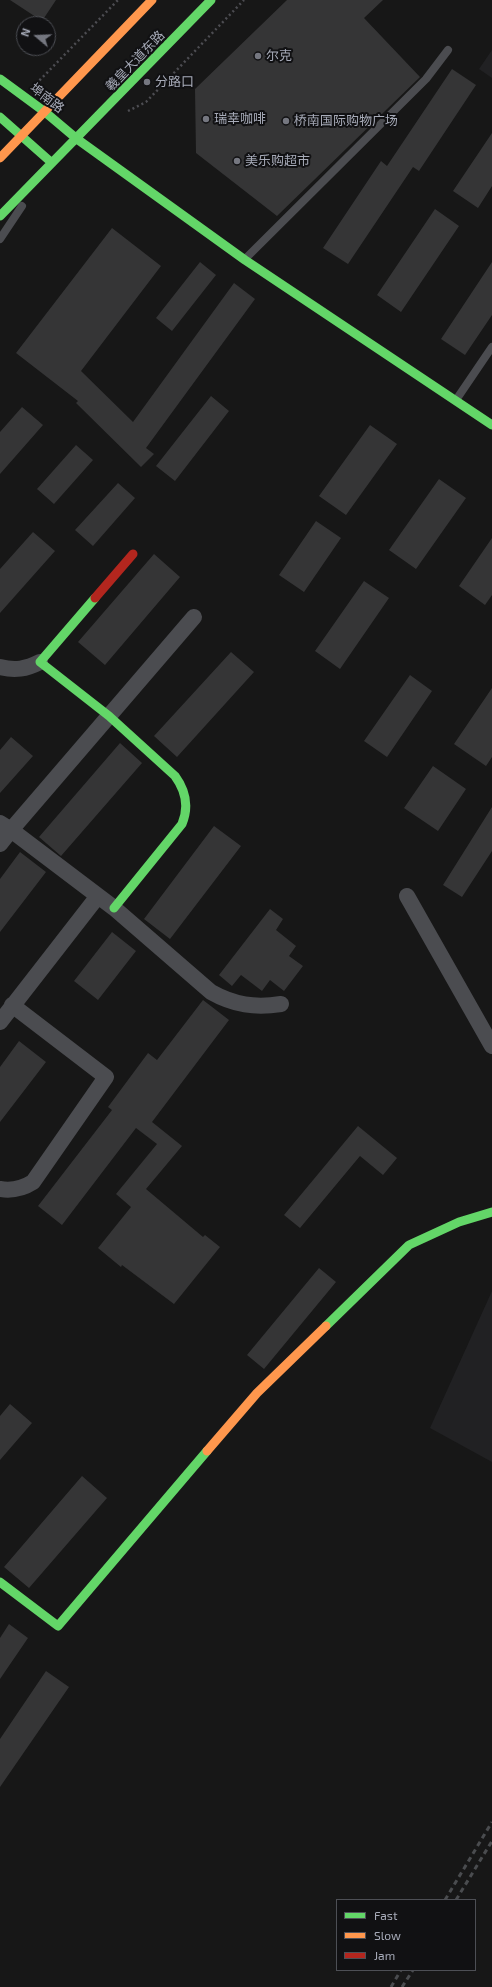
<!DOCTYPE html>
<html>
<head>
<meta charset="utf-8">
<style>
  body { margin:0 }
  #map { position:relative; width:492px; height:1987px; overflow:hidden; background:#171717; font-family:"Exo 2",sans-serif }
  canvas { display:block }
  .legend { position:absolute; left:336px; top:1899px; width:140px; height:72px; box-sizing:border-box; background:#111113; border:1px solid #4d4f55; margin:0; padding:5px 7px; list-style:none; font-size:12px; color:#a7abb8 }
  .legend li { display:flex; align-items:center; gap:8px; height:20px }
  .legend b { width:20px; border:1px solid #4d4f55 }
  .north { position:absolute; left:16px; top:16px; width:40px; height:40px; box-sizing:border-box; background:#111113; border:1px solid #4d4f55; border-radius:50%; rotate:289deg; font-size:11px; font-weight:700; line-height:16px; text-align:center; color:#a7abb8 }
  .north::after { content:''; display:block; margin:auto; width:14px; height:18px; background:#757780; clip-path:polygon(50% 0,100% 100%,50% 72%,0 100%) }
</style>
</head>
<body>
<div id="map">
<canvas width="492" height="1987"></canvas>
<ul class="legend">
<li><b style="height:5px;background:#63d668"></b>Fast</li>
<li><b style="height:5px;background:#ff974d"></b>Slow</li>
<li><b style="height:5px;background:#b3261e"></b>Jam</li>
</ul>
<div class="north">N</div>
</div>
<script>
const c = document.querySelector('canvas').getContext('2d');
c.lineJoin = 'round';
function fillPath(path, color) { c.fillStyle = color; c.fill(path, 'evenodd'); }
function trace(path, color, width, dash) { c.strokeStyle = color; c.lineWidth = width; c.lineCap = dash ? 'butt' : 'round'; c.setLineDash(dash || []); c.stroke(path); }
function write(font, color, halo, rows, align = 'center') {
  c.font = font + ' "Exo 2","Noto Sans SC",sans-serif'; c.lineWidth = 4; c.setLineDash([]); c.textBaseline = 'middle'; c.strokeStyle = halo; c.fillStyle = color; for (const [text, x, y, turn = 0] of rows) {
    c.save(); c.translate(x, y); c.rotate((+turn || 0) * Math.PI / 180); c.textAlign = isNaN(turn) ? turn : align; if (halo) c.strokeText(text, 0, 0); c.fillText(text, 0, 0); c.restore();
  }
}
fillPath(new Path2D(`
  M492,50V78L479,69Z
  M492,1291V1462L430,1428Z`), '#212123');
fillPath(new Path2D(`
  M10,0H56L42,21Z
  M287,0H383L364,18L420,77L277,216L196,153L195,89Z
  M452,69L476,85L419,171L413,167L348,264L323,248L381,161L387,166Z
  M492,133V186L478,208L453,191Z
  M435,209L459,226L401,312L377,295Z
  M112,228L161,266L81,371L133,422L234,283L255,299L146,448L154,454L141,467L76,403L78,401L16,353Z
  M200,262L216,275L172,331L156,318Z
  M492,262V315L465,355L441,339Z
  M211,396L229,411L175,481L156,466Z
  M22,407L43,425L0,474V432Z
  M370,425L397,444L346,515L319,496Z
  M76,445L93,460L54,504L37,489Z
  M439,479L466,498L416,569L389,550Z
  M118,483L135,498L93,546L75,530Z
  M316,521L341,538L304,592L279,575Z
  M33,532L55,551L0,613V569Z
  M492,538V595L485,605L459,586Z
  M154,554L180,577L105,665L78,642Z
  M364,581L389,598L340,669L315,651Z
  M231,652L254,672L177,757L154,736Z
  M410,675L432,691L387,757L364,741Z
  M492,688V757L486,766L454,744Z
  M11,737L33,756L0,793V750Z
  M120,743L142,763L61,856L39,837Z
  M433,766L466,789L438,831L404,808Z
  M492,807V851L462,897L443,885Z
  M214,826L241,846L170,939L144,919Z
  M20,852L46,872L0,932V879Z
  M270,909L283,919L276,930L296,946L289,956L303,966L284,991L270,980L262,991L241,975L232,986L219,975Z
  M112,932L136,951L98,1000L74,981Z
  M203,1000L229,1020L152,1122L182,1146L146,1189L203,1237L205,1235L220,1247L174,1304L122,1265L121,1267L98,1248L131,1207L116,1194L157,1144L136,1128L62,1225L38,1206L112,1110L108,1107L148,1053L157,1060Z
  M19,1041L46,1062L0,1122V1067Z
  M358,1126L397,1158L383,1175L360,1156L300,1228L284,1215Z
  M319,1268L336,1282L264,1369L247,1355Z
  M10,1404L32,1423L0,1460V1416Z
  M82,1476L107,1498L29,1588L4,1567Z
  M9,1624L28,1638L0,1679V1638Z
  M46,1671L69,1687L0,1787V1739Z`), '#353536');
trace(new Path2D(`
  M36,84L118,0
  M128,111L146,102L244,0`), '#4d4d52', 2.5, [2, 3]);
trace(new Path2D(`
  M0,239L22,206
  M245,259L426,79L448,50
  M456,400L492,347`), '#4b4c50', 8);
trace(new Path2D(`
  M0,667C15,671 26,669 40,662
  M0,823L11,830L194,617
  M0,844L11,830L114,908L211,992C234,1005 255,1008 281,1004
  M407,896L492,1046
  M0,1022L98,896
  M0,1189C12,1191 22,1189 33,1182L106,1077L12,1005`), '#4b4c50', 16);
trace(new Path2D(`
  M0,79L45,112L77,139
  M0,117L52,163
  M77,139L245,260L492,425
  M0,216L211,0
  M95,598L40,662L109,716L175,776C186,791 189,807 182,824L114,908
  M326,1326L409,1245L459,1222L492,1212
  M0,1582L58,1626L207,1451`), '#63d668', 9);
trace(new Path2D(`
  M0,158L152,0
  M207,1451L257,1393L326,1326`), '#ff974d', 9);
trace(new Path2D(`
  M95,598L133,554`), '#b3261e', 9);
trace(new Path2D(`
  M445,1900L492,1822
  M456,1900L492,1841
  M391,1987L401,1970
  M402,1987L413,1970`), '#4a4c4f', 3, [5, 4]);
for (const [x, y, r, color] of [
  [258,56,4,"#757780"],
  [147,82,4,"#757780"],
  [206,119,4,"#757780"],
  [286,121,4,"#757780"],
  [237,161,4,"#757780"]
]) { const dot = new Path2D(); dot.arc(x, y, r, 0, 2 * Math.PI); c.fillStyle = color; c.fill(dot); trace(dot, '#111113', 1.5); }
write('13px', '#a7abb8', '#111113', [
  ["尔克",266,56],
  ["分路口",155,82],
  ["瑞幸咖啡",214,119],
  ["桥南国际购物广场",294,121],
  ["美乐购超市",245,161]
], 'left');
write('13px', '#a7abb8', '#111113', [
  ["羲皇大道东路",135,61,-46],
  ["埠南路",47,98,38]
]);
</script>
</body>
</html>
